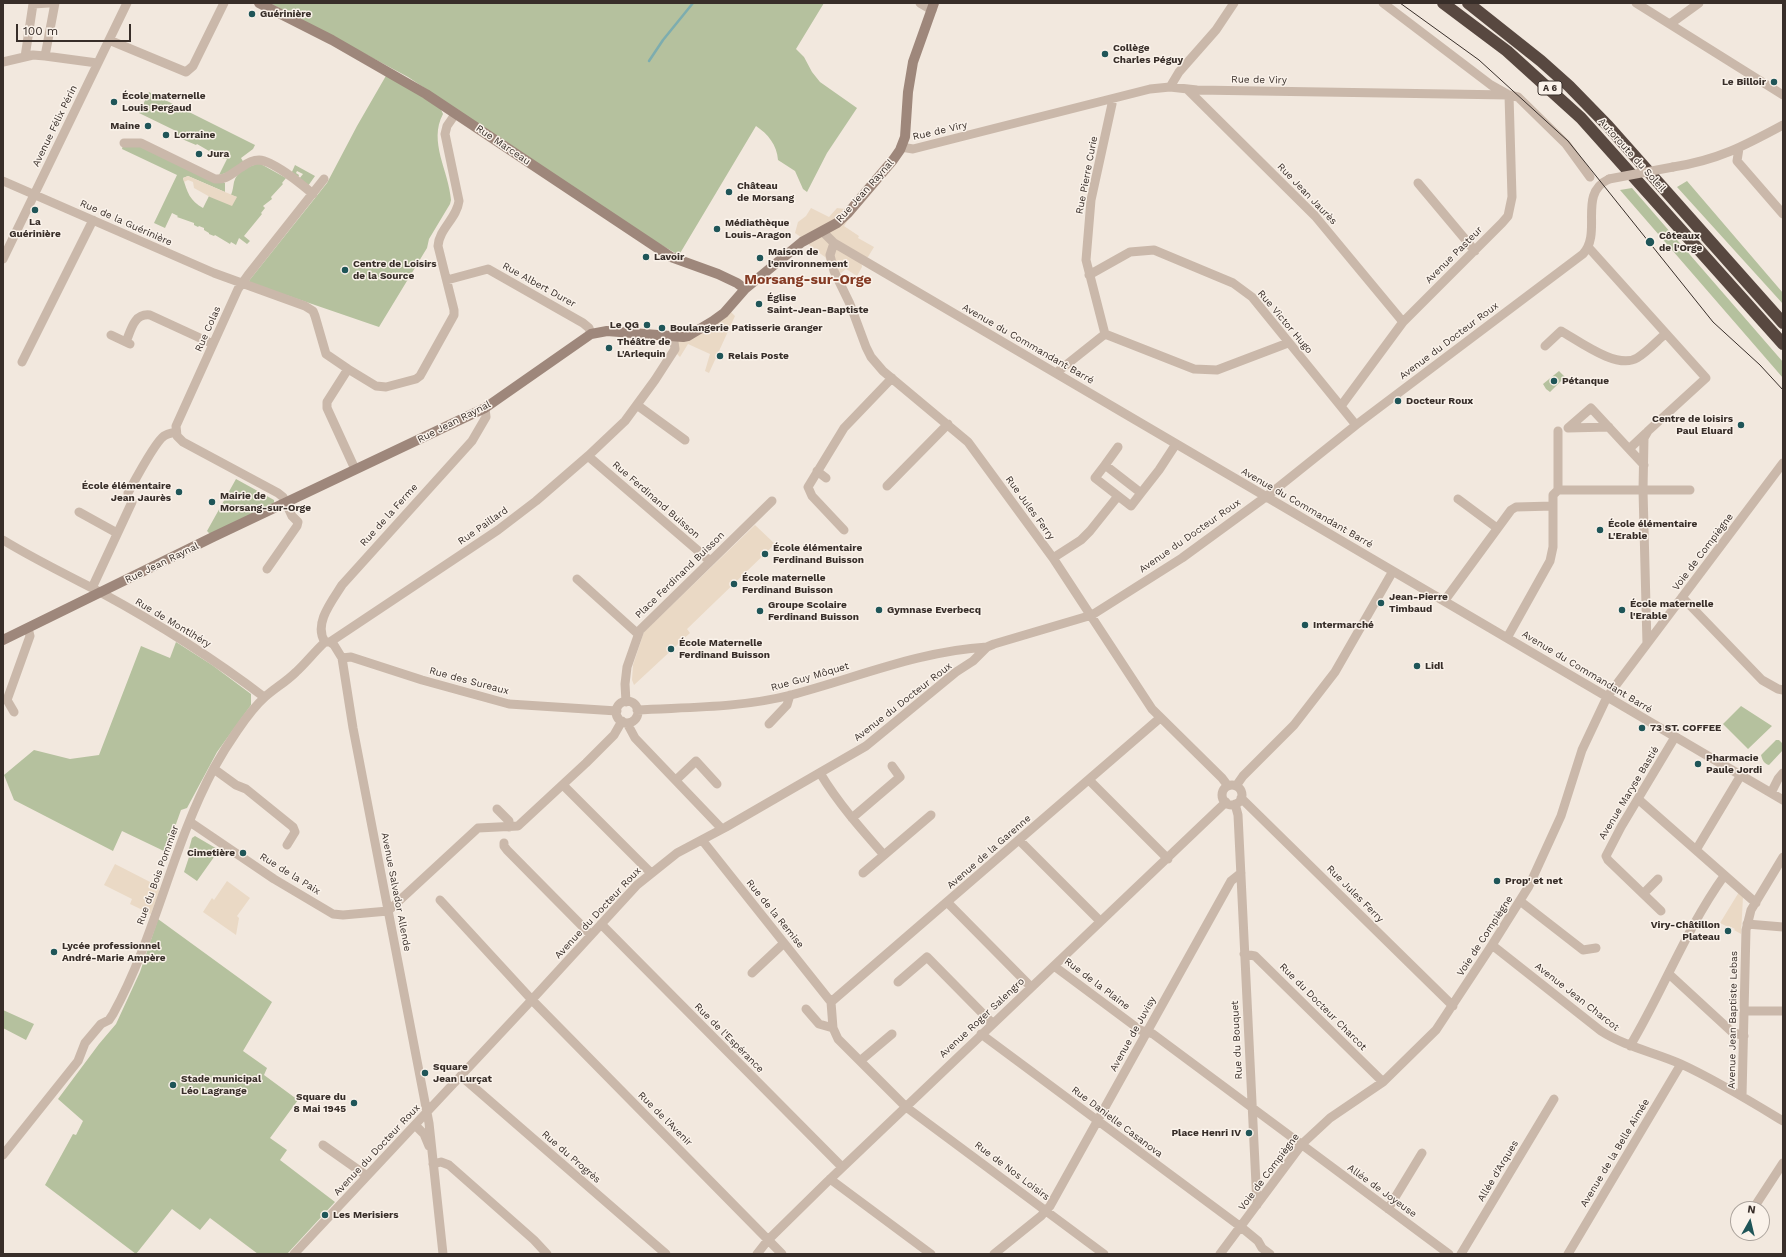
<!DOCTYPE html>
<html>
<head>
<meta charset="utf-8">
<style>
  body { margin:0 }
  #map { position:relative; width:1786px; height:1257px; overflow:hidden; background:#f2e8de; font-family:"Work Sans",sans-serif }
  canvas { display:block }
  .frame { position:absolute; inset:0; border:4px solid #382e29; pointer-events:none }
  .north { position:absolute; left:1730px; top:1201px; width:40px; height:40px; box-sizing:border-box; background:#faf2ea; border:1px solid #aca49d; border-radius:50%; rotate:8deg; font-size:11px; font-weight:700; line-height:16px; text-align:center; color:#382e29 }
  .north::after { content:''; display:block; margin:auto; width:14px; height:18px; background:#1f5558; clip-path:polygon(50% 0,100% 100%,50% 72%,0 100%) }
  .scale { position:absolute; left:16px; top:24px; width:115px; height:18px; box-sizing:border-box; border:2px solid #382e29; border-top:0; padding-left:5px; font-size:12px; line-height:14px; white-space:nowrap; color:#382e29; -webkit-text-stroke:3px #faf2ea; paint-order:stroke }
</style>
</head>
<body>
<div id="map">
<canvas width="1786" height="1257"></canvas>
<div class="frame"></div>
<div class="north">N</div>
<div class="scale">100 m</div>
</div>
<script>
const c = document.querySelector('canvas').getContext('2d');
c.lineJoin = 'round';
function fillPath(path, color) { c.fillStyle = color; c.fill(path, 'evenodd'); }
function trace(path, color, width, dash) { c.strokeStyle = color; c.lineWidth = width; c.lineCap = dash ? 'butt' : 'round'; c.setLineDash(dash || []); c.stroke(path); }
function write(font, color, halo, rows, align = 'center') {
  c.font = font + ' "Work Sans",sans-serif'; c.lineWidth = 3; c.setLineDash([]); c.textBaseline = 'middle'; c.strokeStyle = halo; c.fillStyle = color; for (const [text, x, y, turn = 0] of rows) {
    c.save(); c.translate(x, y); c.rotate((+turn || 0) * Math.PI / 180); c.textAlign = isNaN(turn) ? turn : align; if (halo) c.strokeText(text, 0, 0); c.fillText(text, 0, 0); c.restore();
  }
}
fillPath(new Path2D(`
  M270,3H824L796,49L804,57L812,72L820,82L857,108L827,153L807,192L803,189L795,171L778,160C777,145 768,134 756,126L679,255L654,241L408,77Z
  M387,74L440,107L443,114C428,142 449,171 451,200L450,204L429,239L427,248L379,327L248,282L327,183L357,126Z
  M149,92L255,145L253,149L241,158L244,163L230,172L219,175L227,159L221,158L197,144L196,145L182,139L183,138L177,135L176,131L139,113Z
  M136,144L225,183V192L188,176L183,178C187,192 190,201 203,208L209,196L237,197L231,195C233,190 233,187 234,182C237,170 249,167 259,163L286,178L282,183L283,184L271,197L272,199L263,206L265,208L261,213L262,214L244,236L250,241L247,244L239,238L236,245L231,242L230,244L215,235L214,236L209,234V233L204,230V228L199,226L198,227L194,225V223L177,217L178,216L172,213L165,228L154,223L177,175L122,149L123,145Z
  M295,165L315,176L308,186L299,179L303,174L297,171L296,173L299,175L298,178L291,174Z
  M1687,181L1783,293V304L1677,187Z
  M1632,188L1783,362V378L1620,190Z
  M1559,371L1565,377L1550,392L1546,389L1543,384Z
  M236,479L274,500V504L210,534L207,531Z
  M176,642L212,665L251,694V705L217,752L187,808L181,810L166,852L122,831L113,851L14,800L4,775L34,750L70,759L99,755L141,646L170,658Z
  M1741,706L1772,726L1748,749L1723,724Z
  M1776,740H1779L1783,744V750L1769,765C1764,764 1762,759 1761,755Z
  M195,836L219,850L197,881L184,872L189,857L187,856L192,838Z
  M158,919L272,1002L243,1051L267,1068L264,1075L298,1100L270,1138L287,1150L280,1160L335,1202L287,1254H258L210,1218L200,1230L172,1209L136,1254L45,1185L73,1134L76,1135L83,1121L58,1099L99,1044L116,1024L140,972Z
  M3,1010L34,1024L26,1040L3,1028Z`), '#b5c19e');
fillPath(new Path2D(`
  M188,176L225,192L237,197L232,206L210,197L194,188L193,182L188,180L184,182L183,178Z
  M811,208L829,217L837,208L845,209L850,217L844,226L859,236L858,238L874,247L868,257L861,259L862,267L857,276L846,269L841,273L831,269L825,257L811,247L805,240L795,233L798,222L806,216Z
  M730,311L735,316L709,373L705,371L710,354L688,344L680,357L675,352L679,346L676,341Z
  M755,525L775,544L687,629L690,633L634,685L632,680L633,665L644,632Z
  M115,864L154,884L159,889V892L151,914L130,904L132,899L104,885Z
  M227,881L250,898L237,916L239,918L236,935L203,912L212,898L214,900Z
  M1739,892L1743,897L1741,934L1734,930L1735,929L1731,927L1730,928L1720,923Z`), '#ead9c5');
trace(new Path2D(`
  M649,61L663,40L693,3`), '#7dadaf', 2.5);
trace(new Path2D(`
  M920,3L932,10
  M1383,3L1491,85L1507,94
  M1636,3L1783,95
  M1670,24L1699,3
  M109,40L186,72L193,66L224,3
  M45,56L97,63
  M25,57L33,4L49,3
  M3,62L33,55L45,56L55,3
  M1170,87L1179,72L1216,30L1234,3
  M1187,89L1315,216L1403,322
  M124,143H141L215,179C227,180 232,173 242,167C247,163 252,160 259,160C274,161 301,184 313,194
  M901,147L913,149L1150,89L1170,87L1197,90L1509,95L1518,97L1566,144L1590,177
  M1739,148L1737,161L1783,214
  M1673,167C1718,160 1744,146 1783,125
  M3,181L214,273L305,306L313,311L315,316L326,354L348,369
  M1418,183L1475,251
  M823,232L834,243L1783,800
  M834,243L830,255L834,271L850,304L866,347L871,357L883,371L968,442L1053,558L1152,709L1222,778L1228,786
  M1589,248L1706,378L1648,431L1644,438L1643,490L1647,644
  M3,259L127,3
  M1089,275L1130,252L1154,250L1233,283L1252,297L1356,425
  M447,280L488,269L583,323L589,328L591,334
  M1105,334L1194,369L1217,370L1288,343
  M111,335L130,344
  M126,342C131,330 134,313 150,315L213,344
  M1545,346L1561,331C1579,341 1617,370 1637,358C1647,352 1656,342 1665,334
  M22,362L93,220
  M1056,373L1105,334L1086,260L1091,200L1112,104V99
  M637,405L685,440
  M1341,406L1403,322L1502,223L1508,216L1512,197L1509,95
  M1609,427L1568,428L1591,408L1629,449
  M588,456L710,561
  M1105,465L1141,493L1131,506L1095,478Z
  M1105,465L1118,447
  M1644,465L1629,449L1646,433
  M355,469L327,408V402L348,369L376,386L386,387L416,379L420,376L454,315V310L438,246C439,229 457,218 459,201L445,134L447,126L456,113
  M817,471L826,478
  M887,486L948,424
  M1558,490H1690
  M128,493C134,482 155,442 164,436C167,434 172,433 176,432
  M1141,493L1159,470L1176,444
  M1458,499L1497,528
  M79,512L117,533
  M844,530L812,496L808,487L844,428L892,378
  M3,540C34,559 67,575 100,592C157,623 213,658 264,697
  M1053,558L1081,540L1090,531L1118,496
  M267,569L297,526L298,522L292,516L283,497L278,493L183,442L177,436L176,426L238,289L248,275L324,179
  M577,579L638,634
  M92,588L132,502
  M1682,597L1762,680L1778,689L1783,690
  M1445,600L1511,510L1516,507L1553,506
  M1507,638L1550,561L1553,547V495L1558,490V431
  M325,642C313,624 332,601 342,585L472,441L486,417L485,408
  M330,642L334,645L342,658L353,728L429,1123L443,1254
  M342,658L351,657L422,680L509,704L617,711
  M616 712a11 11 0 1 1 22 0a11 11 0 1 1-22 0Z
  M626,702L625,684L627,667L640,630L772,501
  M637,710C689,707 740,708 791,695C856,678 919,651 987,647
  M14,712L7,700L30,636L28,628
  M627,723L635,738L722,829
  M769,724L787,705L790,695
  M214,769L236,785L246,789L293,827L295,832L287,845
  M820,773C838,803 861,829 884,855
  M676,780L696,761L717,784
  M1089,780L1168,859
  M563,785L651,873
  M1222 795a10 10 0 1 1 20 0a10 10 0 1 1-20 0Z
  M1236,786L1243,776L1294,725L1335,672L1393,571
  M1771,793L1778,779L1783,773
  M1241,798L1453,1006
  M1638,799L1756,903
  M1235,804L1238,815L1257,1205
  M497,809L509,821V827
  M852,818L900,777L892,766
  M190,822L274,879L333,914L343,915L388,911
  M702,840L831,1002L833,1028L838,1039L906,1107L1104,1254
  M1019,840L1100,921
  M504,843V846L507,850L591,935
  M1696,850L1741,775
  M863,873L931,815
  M1644,893L1658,879
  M440,900L532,1000L782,1254
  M1520,901L1583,950L1596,948
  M948,903L1031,987
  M388,911L478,828L518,826L586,763L614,735L622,721
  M1661,911L1608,860L1606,856L1621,827L1675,737
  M601,924L842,1167
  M1747,924L1783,927
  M1492,945L1601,1031C1626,1047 1654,1052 1681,1064C1716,1080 1750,1101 1783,1121
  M1244,954L1255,956L1383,1082
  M1054,966L1140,1030L1153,1034L1449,1254
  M752,973L784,943
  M1669,974L1732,1032L1744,1036
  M898,982L927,957L992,1023
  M831,1002L1160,718
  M806,1009L819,1024L833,1028
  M1745,1011H1783
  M981,1034L1241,1227L1258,1241L1262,1248L1270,1254
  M1630,1046C1663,991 1686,929 1724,876
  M860,1061L892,1034
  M461,1076L666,1254
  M1742,1096L1746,930L1751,910L1783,857
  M415,1125L424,1134L429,1146
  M323,1145L367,1176
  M3,1155L78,1061L85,1043L101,1024L109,1020L113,1014C156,936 172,846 214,768C225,748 248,712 265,697C275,688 286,682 296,672C306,663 315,651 325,642H330L498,530L536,501L588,456L625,421L655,380L675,349L674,342L670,336
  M433,1164L441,1162L449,1165L534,1240L547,1254
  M830,1179L931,1254
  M1388,1209L1422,1153
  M1753,1209L1783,1163
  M294,1254L527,1005L637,885L677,853L726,827L866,746L956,672L973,661L987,647L994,644L1092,615L1182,558L1271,493L1356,425L1583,254C1603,232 1577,194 1609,179
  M757,1254L768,1240L826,1183L1226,802
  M994,1254L1041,1216L1050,1206L1231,881L1241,873
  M1220,1254L1302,1144L1330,1118L1383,1082L1436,1030L1492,945L1529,886L1561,816L1582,750L1607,697L1783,463
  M1461,1254L1554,1099
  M1568,1254L1681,1064`), '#cab8aa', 9);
trace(new Path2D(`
  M259,3L332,40L426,94L671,257L718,274L737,283L745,289
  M3,640L213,537L485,408L591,334L607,331L683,337L688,336L713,321L724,313L745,289L802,242L837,223L848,213L893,160L900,150L905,137L908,92L913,62L934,3`), '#9e877b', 10);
trace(new Path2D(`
  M1443,3L1507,51L1581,118L1783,344
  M1468,3L1541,61L1569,86L1608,126L1783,323`), '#584840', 12);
trace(new Path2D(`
  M1400,3L1479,60L1568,141L1713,322L1760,365L1783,390`), '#382e29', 1);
trace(new Path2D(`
  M1609,179L1673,167`), '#cab8aa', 9);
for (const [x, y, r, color] of [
  [252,14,4,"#1f5558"],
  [1105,54,4,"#1f5558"],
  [1774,82,4,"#1f5558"],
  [114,102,4,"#1f5558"],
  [148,126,4,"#1f5558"],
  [166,135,4,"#1f5558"],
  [199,154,4,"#1f5558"],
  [729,192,4,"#1f5558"],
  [35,210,4,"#1f5558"],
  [717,229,4,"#1f5558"],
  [1650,242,5,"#1f5558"],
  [646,257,4,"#1f5558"],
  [760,258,4,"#1f5558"],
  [345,270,4,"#1f5558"],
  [759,304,4,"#1f5558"],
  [647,325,4,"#1f5558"],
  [662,328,4,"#1f5558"],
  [609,348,4,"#1f5558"],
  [720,356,4,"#1f5558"],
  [1554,381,4,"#1f5558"],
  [1398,401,4,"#1f5558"],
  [1741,425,4,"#1f5558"],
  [179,492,4,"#1f5558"],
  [212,502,4,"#1f5558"],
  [1600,530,4,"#1f5558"],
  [765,554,4,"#1f5558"],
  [734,584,4,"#1f5558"],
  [1381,603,4,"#1f5558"],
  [879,610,4,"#1f5558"],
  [1622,610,4,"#1f5558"],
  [760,611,4,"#1f5558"],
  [1305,625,4,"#1f5558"],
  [671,649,4,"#1f5558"],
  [1417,666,4,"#1f5558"],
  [1642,728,4,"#1f5558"],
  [1698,764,4,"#1f5558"],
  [243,853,4,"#1f5558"],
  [1497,881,4,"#1f5558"],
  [1728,931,4,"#1f5558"],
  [54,952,4,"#1f5558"],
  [425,1073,4,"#1f5558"],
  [173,1085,4,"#1f5558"],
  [354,1103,4,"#1f5558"],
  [1249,1133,4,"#1f5558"],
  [325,1215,4,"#1f5558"]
]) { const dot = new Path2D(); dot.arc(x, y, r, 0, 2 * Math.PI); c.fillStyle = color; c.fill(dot); trace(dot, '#faf2ea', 1.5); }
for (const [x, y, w] of [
  [1550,88,24]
]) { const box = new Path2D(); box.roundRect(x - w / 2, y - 7, w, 14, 3); c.fillStyle = '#faf2ea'; c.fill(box); trace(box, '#382e29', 1); }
write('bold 9px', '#382e29', null, [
  ["A 6",1550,88]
]);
write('bold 10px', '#382e29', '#faf2ea', [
  ["Guérinière",260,14],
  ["Collège",1113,48],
  ["Charles Péguy",1113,60],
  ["Le Billoir",1766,82,"right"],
  ["École maternelle",122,96],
  ["Louis Pergaud",122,108],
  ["Maine",140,126,"right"],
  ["Lorraine",174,135],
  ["Jura",207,154],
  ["Château",737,186],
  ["de Morsang",737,198],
  ["La",35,222,"center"],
  ["Guérinière",35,234,"center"],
  ["Médiathèque",725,223],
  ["Louis-Aragon",725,235],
  ["Côteaux",1659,236],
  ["de l'Orge",1659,248],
  ["Maison de",768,252],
  ["l'environnement",768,264],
  ["Lavoir",654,257],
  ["Centre de Loisirs",353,264],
  ["de la Source",353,276],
  ["Église",767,298],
  ["Saint-Jean-Baptiste",767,310],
  ["Le QG",639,325,"right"],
  ["Boulangerie Patisserie Granger",670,328],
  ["Théâtre de",617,342],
  ["L'Arlequin",617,354],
  ["Relais Poste",728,356],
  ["Pétanque",1562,381],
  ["Docteur Roux",1406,401],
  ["Centre de loisirs",1733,419,"right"],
  ["Paul Eluard",1733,431,"right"],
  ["École élémentaire",171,486,"right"],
  ["Jean Jaurès",171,498,"right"],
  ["Mairie de",220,496],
  ["Morsang-sur-Orge",220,508],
  ["École élémentaire",1608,524],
  ["L'Erable",1608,536],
  ["École élémentaire",773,548],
  ["Ferdinand Buisson",773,560],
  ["École maternelle",742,578],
  ["Ferdinand Buisson",742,590],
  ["Jean-Pierre",1389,597],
  ["Timbaud",1389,609],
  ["École maternelle",1630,604],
  ["l'Erable",1630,616],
  ["Groupe Scolaire",768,605],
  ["Ferdinand Buisson",768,617],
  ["Gymnase Everbecq",887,610],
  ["Intermarché",1313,625],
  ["École Maternelle",679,643],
  ["Ferdinand Buisson",679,655],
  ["Lidl",1425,666],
  ["73 ST. COFFEE",1650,728],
  ["Pharmacie",1706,758],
  ["Paule Jordi",1706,770],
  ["Cimetière",235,853,"right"],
  ["Prop' et net",1505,881],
  ["Viry-Châtillon",1720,925,"right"],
  ["Plateau",1720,937,"right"],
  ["Lycée professionnel",62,946],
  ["André-Marie Ampère",62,958],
  ["Square",433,1067],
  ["Jean Lurçat",433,1079],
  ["Stade municipal",181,1079],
  ["Léo Lagrange",181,1091],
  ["Square du",346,1097,"right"],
  ["8 Mai 1945",346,1109,"right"],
  ["Place Henri IV",1241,1133,"right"],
  ["Les Merisiers",333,1215]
], 'left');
write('10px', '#382e29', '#faf2ea', [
  ["Rue de Viry",1259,80,1],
  ["Avenue Félix Périn",55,126,-64],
  ["Rue de Viry",940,131,-13],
  ["Rue Marceau",503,145,34],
  ["Autoroute du Soleil",1632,155,48],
  ["Rue Pierre Curie",1087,175,-79],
  ["Rue Jean Raynal",865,191,-48],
  ["Rue Jean Jaurès",1307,194,46],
  ["Rue de la Guérinière",126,223,24],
  ["Avenue Pasteur",1454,255,-45],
  ["Rue Albert Durer",539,285,29],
  ["Rue Victor Hugo",1285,322,50],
  ["Rue Colas",208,329,-66],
  ["Avenue du Docteur Roux",1449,341,-37],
  ["Avenue du Commandant Barré",1028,344,30],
  ["Rue Jean Raynal",454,422,-27],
  ["Rue Ferdinand Buisson",656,500,41],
  ["Rue Jules Ferry",1030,508,54],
  ["Avenue du Commandant Barré",1307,508,30],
  ["Rue de la Ferme",389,515,-48],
  ["Rue Paillard",483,526,-35],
  ["Avenue du Docteur Roux",1190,536,-35],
  ["Voie de Compiègne",1703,552,-53],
  ["Rue Jean Raynal",162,563,-26],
  ["Place Ferdinand Buisson",680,575,-44],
  ["Rue de Montlhéry",173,623,31],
  ["Avenue du Commandant Barré",1587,672,31],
  ["Rue Guy Môquet",810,677,-16],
  ["Rue des Sureaux",469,681,15],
  ["Avenue du Docteur Roux",903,702,-38],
  ["Avenue Maryse Bastié",1629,793,-59],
  ["Avenue de la Garenne",989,852,-41],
  ["Rue de la Paix",290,874,32],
  ["Rue du Bois Pommier",158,875,-70],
  ["Avenue Salvador Allende",396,892,79],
  ["Rue Jules Ferry",1355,894,45],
  ["Avenue du Docteur Roux",598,913,-47],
  ["Rue de la Remise",775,914,51],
  ["Voie de Compiègne",1485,936,-57],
  ["Rue de la Plaine",1097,984,37],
  ["Avenue Jean Charcot",1577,997,38],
  ["Rue du Docteur Charcot",1323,1007,45],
  ["Avenue Roger Salengro",982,1018,-43],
  ["Avenue Jean Baptiste Lebas",1733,1020,-89],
  ["Avenue de Juvisy",1133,1034,-61],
  ["Rue de l'Espérance",729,1038,45],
  ["Rue du Bouquet",1237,1040,-93],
  ["Rue de l'Avenir",665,1119,45],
  ["Rue Danielle Casanova",1117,1122,37],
  ["Avenue du Docteur Roux",377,1150,-47],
  ["Avenue de la Belle Aimée",1615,1153,-59],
  ["Rue du Progrès",571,1157,41],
  ["Rue de Nos Loisirs",1012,1171,37],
  ["Allée d'Arques",1498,1171,-59],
  ["Voie de Compiègne",1269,1172,-53],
  ["Allée de Joyeuse",1382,1191,36]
]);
write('bold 14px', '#853b24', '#faf2ea', [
  ["Morsang-sur-Orge",808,280]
]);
</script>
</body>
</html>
